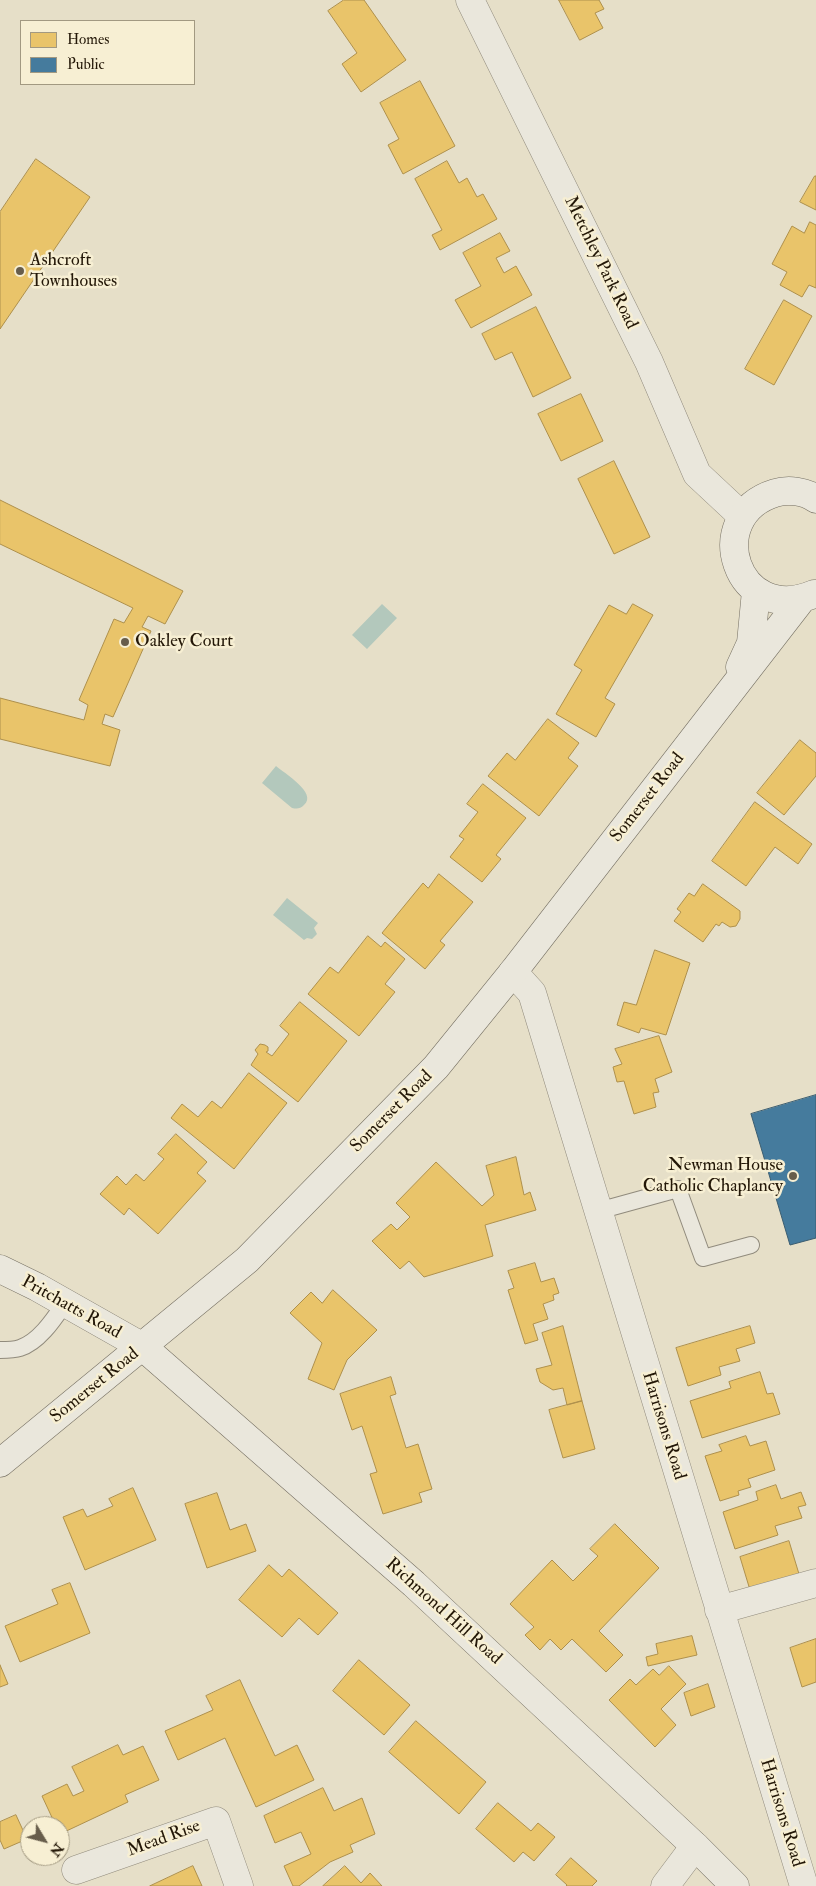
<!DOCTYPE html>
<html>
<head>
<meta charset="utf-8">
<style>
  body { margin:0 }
  #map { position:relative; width:816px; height:1886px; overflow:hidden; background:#e6dfc8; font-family:"IM FELL Double Pica",serif }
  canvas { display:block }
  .legend { position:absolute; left:20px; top:20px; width:175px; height:65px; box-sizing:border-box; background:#f7efd3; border:1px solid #a29981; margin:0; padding:6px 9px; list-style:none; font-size:15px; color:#231707 }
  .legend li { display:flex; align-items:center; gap:10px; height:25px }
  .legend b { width:25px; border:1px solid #a29981 }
  .north { position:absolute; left:20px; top:1816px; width:50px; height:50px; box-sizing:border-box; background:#f7efd3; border:1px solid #a29981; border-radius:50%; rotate:127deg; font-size:14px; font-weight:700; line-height:20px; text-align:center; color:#231707 }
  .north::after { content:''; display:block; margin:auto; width:18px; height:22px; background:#675d4b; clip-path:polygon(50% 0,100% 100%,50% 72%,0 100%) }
</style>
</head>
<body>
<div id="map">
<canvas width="816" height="1886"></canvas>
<ul class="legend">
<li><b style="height:14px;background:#e9c46a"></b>Homes</li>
<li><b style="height:14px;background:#457b9d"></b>Public</li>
</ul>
<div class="north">N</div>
</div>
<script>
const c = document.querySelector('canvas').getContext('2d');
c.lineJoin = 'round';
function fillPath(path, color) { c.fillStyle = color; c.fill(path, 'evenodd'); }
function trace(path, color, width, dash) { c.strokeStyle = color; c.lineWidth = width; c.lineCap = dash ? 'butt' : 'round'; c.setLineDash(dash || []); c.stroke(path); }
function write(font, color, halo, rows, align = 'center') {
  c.font = font + ' "IM FELL Double Pica",serif'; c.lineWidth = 5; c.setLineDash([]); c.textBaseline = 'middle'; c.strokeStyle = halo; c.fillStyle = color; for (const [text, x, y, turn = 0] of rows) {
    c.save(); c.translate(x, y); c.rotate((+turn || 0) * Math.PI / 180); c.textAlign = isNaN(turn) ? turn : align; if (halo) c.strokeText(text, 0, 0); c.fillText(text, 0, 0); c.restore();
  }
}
fillPath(new Path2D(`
  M382,604L397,618L367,649L352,635Z
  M276,766C284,773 318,793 304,805C300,809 297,809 292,808L262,783Z
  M287,898L318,923L314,928L317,934L312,939L307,938L304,940L273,915Z`), '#b3c8bc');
const homes = new Path2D(`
  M344,0H364L406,60L361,92L342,64L357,53L328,11Z
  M559,0H599L604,9L595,13L603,28L580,40Z
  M420,81L455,146L403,174L388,145L399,139L380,103Z
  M36,159L90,197L0,329V212Z
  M447,161L459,183L467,178L477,197L483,194L497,219L440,250L432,235L442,230L415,179Z
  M815,176H816V210L800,202Z
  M810,222L816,225V288L809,285L802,297L780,285L787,272L772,264L792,226L804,233Z
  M500,233L510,251L496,258L504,273L516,266L532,295L471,328L455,300L481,286L463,253Z
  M784,300L812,316L774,385L745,369Z
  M536,307L571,378L533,397L512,352L495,360L482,334Z
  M581,394L603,441L561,461L538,414Z
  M614,461L650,537L614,554L578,479Z
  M0,500L183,591L165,624L148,616L142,627L151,631L113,717L105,714L102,724L120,730L110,766L0,739V698L84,720L88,705L79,700L114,619L124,623L133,608L0,544Z
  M633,604L653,615L605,698L615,704L596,737L556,714L582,670L574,665L609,605L626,614Z
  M548,719L579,743L568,758L578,766L539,816L488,776L507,753L515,760Z
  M800,740L816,753V776L784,815L757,793Z
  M483,784L526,818L496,855L501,859L482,882L450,857L464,839L459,836L478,812L467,804Z
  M755,802L812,844L798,864L775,847L746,886L712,861Z
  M439,874L473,902L440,941L445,945L425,969L382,933L423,883L428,888Z
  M703,884L740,911V919L736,926L730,927L722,922L719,926L716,924L703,942L674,921L681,912L677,909L689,893L694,896Z
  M368,936L381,947L385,942L405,959L385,984L395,992L359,1036L308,994L330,967L338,973Z
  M655,950L690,963L666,1035L641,1028L639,1033L617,1025L624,1002L636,1005Z
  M300,1002L347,1041L298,1102L251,1065L258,1054L255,1050L260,1044L265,1045L268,1047V1051L266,1052L272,1056L289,1034L280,1026Z
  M659,1036L672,1072L655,1079L659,1092L653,1093L656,1107L634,1114L624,1081L617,1082L613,1067L622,1064L615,1049Z
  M249,1073L287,1103L234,1169L171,1118L182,1104L198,1117L212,1101L221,1108Z
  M176,1134L207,1162L197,1173L206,1181L158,1234L129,1208L124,1215L100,1194L117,1176L126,1185L136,1174L144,1181L164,1159L158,1154Z
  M516,1157L524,1195L530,1192L536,1210L485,1225L493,1256L424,1277L409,1261L400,1269L372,1241L391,1224L397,1230L410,1217L396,1203L436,1162L482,1206L494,1195L486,1166Z
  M535,1263L541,1282L554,1278L559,1293L553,1295L554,1300L543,1304L548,1319L533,1324L538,1340L525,1344L508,1290L514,1288L508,1271Z
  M333,1290L377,1330L347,1360L334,1390L308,1379L322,1343L290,1313L311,1292L322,1303Z
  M563,1326L582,1401L567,1405L563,1388L553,1390L540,1382L536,1369L552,1365L542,1333Z
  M750,1326L755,1343L736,1349L740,1361L719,1367L721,1375L688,1386L676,1348Z
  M760,1372L767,1394L773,1393L780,1414L702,1438L690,1401L731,1388L729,1382Z
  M391,1377L396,1394L390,1396L406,1448L418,1444L432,1489L419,1493L422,1502L383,1514L370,1474L377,1472L362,1426L352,1430L340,1394Z
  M582,1401L595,1449L563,1458L549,1410Z
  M746,1436L750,1446L766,1441L775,1470L748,1479L751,1487L738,1491L739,1495L720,1501L705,1456L722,1451L719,1445Z
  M776,1485L781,1499L801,1492L806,1505L798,1507L802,1518L775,1526L778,1535L735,1549L723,1512L758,1500L756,1492Z
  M133,1488L156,1540L85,1570L63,1517L83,1509L87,1517L113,1506L109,1499Z
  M217,1493L230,1530L246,1524L256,1551L207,1568L185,1504Z
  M615,1524L659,1568L599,1631L623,1655L606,1672L572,1639L561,1650L550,1639L540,1650L525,1635L534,1627L510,1604L552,1560L573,1581L598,1556L590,1549Z
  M789,1541L799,1574L750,1590L740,1557Z
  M269,1565L282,1577L289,1569L338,1613L318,1635L299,1618L282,1637L239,1600Z
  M70,1583L90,1633L20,1662L5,1626L58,1604L52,1590Z
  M692,1636L697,1655L648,1666L646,1657L658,1654L656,1644Z
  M816,1639V1682L802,1687L790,1648Z
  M359,1660L410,1705L384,1735L333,1691Z
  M0,1665L8,1684L0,1687Z
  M669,1666L686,1684L661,1709L676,1725L655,1747L609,1700L630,1679L636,1685L653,1669L659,1675Z
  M240,1680L275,1756L297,1745L314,1780L256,1807L225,1738L178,1760L165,1731L213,1710L206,1696Z
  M708,1684L715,1707L691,1716L684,1693Z
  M416,1721L486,1782L459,1814L389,1752Z
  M118,1745L123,1755L143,1746L159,1780L125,1795L128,1802L60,1834V1826H56L42,1796L67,1784L73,1796L84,1791L72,1767Z
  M323,1788L334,1811L362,1798L375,1834L350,1845L353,1852L330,1862L299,1886H293L284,1866L311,1854L301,1832L275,1843L264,1816Z
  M498,1803L531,1831L538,1823L555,1837L534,1861L523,1852L514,1862L476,1829Z
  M16,1815L27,1839L4,1849L0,1840V1822Z
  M571,1858L597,1881L592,1886H566L567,1885L556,1875Z
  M193,1866L202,1886H150Z
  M345,1866L361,1883L370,1873L382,1886H323Z`);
fillPath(homes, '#e9c46a');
trace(homes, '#ae904c', 1);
const public = new Path2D(`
  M816,1095V1238L790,1245L751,1114Z`);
fillPath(public, '#457b9d');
trace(public, '#3b5d70', 1);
const lane = new Path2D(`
  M598,1211L678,1189L703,1258L751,1245
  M0,1350C6,1350 14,1350 20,1348C39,1342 54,1319 65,1303`);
const street = new Path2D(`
  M470,0L649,362L697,474L742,516
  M513,972L532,993L804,1886
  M719,1610L816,1583
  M76,1870L216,1821L239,1886
  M665,1886L695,1846`);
const secondary = new Path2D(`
  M814,594C736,627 701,516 775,493C788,489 805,491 816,499
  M740,667L751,643L756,591
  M0,1269L37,1287L143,1347L414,1584L695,1846L735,1886
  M0,1463L247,1260L436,1067L513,972L801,600`);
trace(lane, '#918b7d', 18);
trace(street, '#918b7d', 29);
trace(secondary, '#767063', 29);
trace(lane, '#eae7dc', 16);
trace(street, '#eae7dc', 28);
trace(secondary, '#eae7dc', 28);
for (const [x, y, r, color] of [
  [20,271,5,"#675d4b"],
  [125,642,5,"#675d4b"],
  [793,1176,5,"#675d4b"]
]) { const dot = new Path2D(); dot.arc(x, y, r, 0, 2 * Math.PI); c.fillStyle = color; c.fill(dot); trace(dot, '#f7efd3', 2); }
write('18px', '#231707', '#f7efd3', [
  ["Ashcroft",30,261],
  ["Townhouses",30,282],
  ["Oakley Court",135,642],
  ["Newman House",783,1166,"right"],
  ["Catholic Chaplancy",783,1187,"right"]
], 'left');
write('18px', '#231707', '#f7efd3', [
  ["Metchley Park Road",600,263,64],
  ["Somerset Road",648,798,-52],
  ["Somerset Road",392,1112,-45],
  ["Pritchatts Road",71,1308,29],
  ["Somerset Road",95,1386,-39],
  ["Harrisons Road",663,1426,73],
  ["Richmond Hill Road",443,1612,42],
  ["Harrisons Road",781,1813,73],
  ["Mead Rise",164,1839,-20]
]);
</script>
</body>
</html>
